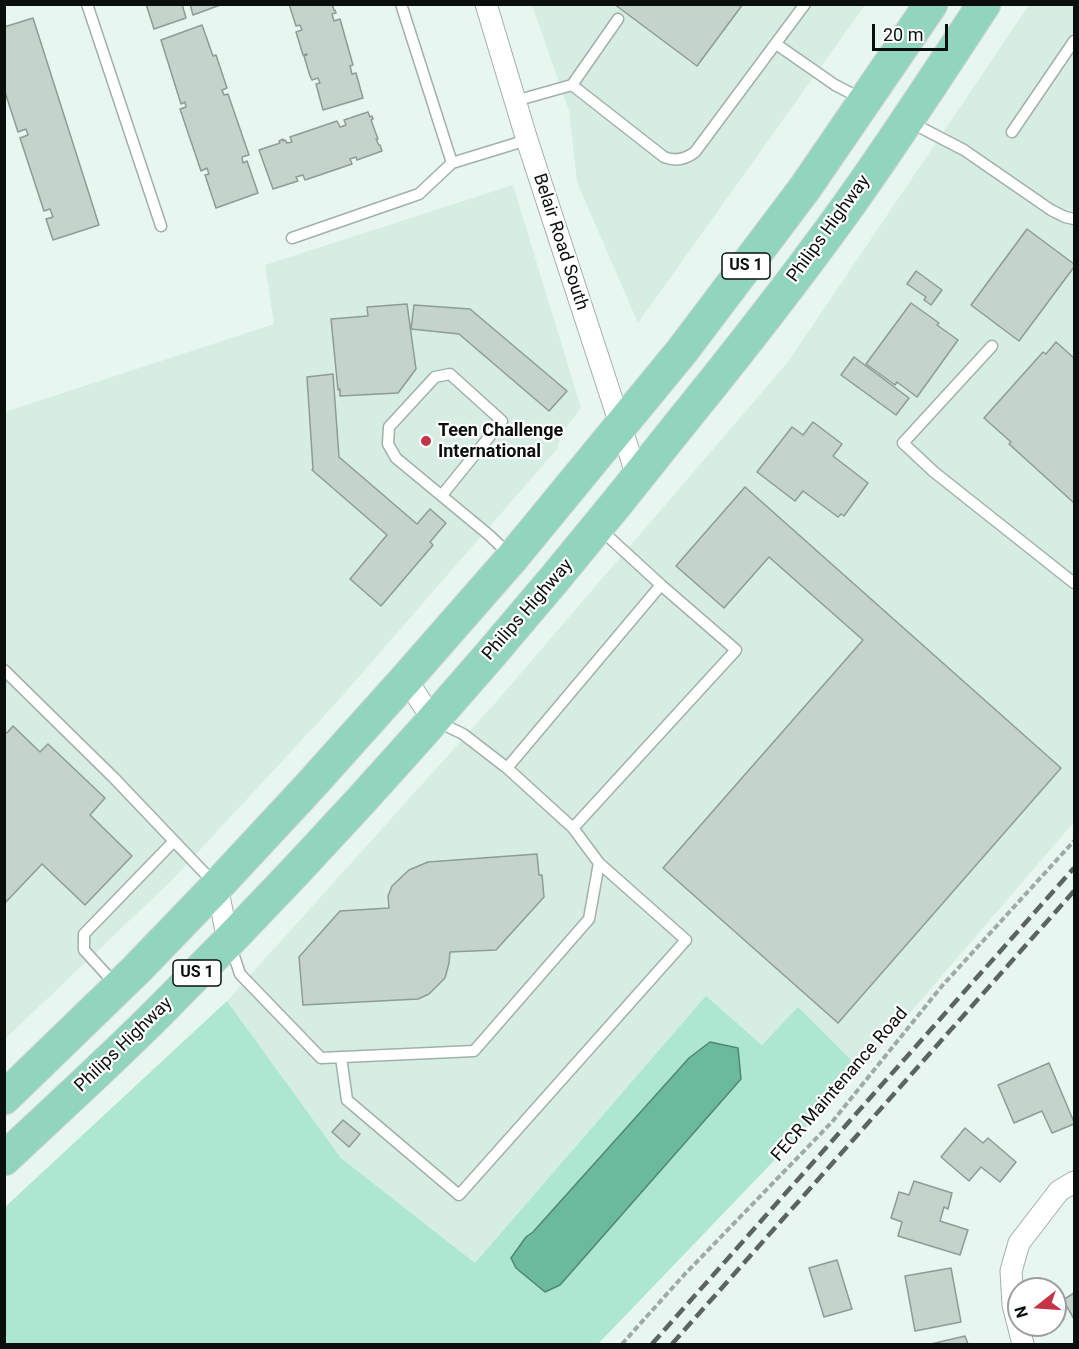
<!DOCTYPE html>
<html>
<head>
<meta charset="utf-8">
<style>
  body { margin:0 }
  #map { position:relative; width:1079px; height:1349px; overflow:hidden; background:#e7f6f0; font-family:Roboto,sans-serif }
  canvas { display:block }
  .frame { position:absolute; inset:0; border:6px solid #0a0f0d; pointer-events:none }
  .north { position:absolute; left:1007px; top:1277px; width:60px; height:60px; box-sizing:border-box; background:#fff; border:2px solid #9d9f9e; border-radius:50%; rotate:253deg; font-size:16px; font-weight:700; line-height:24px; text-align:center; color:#0a0f0d }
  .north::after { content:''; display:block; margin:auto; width:21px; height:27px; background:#c43346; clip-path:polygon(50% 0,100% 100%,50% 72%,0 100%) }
  .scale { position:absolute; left:872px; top:24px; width:76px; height:27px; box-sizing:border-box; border:3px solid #0a0f0d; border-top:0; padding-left:8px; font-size:18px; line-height:21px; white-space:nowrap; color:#0a0f0d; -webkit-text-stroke:4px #fff; paint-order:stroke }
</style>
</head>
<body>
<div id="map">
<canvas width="1079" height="1349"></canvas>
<div class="frame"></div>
<div class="north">N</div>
<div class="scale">20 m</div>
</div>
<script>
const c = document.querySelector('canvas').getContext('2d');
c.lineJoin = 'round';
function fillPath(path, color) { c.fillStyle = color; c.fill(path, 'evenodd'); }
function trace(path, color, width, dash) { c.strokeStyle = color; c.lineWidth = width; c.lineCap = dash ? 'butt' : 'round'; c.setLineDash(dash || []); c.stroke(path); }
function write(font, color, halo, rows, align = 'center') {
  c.font = font + ' Roboto,sans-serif'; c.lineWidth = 4.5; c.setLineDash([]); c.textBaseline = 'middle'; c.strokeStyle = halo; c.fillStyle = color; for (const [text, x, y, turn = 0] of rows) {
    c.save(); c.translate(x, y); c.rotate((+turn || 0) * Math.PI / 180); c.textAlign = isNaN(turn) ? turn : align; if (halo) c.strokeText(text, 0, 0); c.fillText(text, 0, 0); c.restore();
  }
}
fillPath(new Path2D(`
  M532,5H865L638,323L577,182L569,111Z
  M1029,5H1074V822L861,1070L798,1008L763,1045L706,997L475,1263L341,1158L227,1001L497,701L788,362Z
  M513,185L581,408L562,433L557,449L336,703L172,880L5,1039V412L274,324L265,265Z`), '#d6ede3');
fillPath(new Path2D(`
  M706,996L762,1045L798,1007L861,1070L598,1344H5V1207L227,1001L341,1158L475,1263Z`), '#ade7d0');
const water = new Path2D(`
  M710,1042L738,1048L741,1079L560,1285L545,1292L516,1268L511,1258L526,1237L533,1232L689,1058Z`);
fillPath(water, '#6cba9d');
trace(water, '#4f8772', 1.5);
const building = new Path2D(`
  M146,4H182L186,18L154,29Z
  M190,4H223L193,15Z
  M289,4H332L334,10H335L336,13L332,14L334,21L340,19L353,65L350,66L352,74L356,73L363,98L323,110L316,84L320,83L318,78L312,80L310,76L304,56L307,55V54L303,55L296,32L302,30L300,25L296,26Z
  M614,4H743L697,66Z
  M33,18L99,225L53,240L46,219L53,217L50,209L44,211L20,138L28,135L26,129L18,132L4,89V27Z
  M202,25L213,56L216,55L227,88L222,90L224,95L228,94L249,155L242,157L243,163L247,161L258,193L216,208L205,175L209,174L207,168L201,171L180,109L186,107L185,102L181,104L161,40Z
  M368,112L370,117L372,116L373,119L371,120L378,139H376L379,145H380L382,151L357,160L356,157L350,159L352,164L305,180L303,175L296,177L298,181L273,189L259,150L280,143L279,141L283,139V141L285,140L287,143L292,142L290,137L337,121L340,127L346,125L344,120Z
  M1027,229L1074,264V267L1019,341L971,305Z
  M916,271L942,290L931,305L924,300L926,297L907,284Z
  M911,303L939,323L937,325L958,340L917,397L897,382L895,385L866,364Z
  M407,304L416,369L398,393L340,396V389L338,390L331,319L368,316L367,307Z
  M414,305L470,309L567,391L549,411L459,334L411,329Z
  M1056,342L1074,358V503L1009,444L1011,442L984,418L1043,352L1046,354Z
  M854,357L909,398L896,415L841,375Z
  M333,374L339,457L417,524L430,509L446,523L430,542L433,545L381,606L350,579L387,535L312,470L313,469L307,377Z
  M813,422L842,444L833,456L868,483L844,516L841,514L838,517L803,491L795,501L757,472L792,427L803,435Z
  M745,487L1061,768L838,1023L663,868L863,640L769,557L724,608L676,566Z
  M13,726L40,752L48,744L105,798L90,815L132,856L85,905L42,864L4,904V731L7,733Z
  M537,854L539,875H542L544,897L496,950L450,952L449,963L445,978L429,994L418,999L303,1005L299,957L340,911L389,908L388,896L392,886L409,870L428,862Z
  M1049,1063L1074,1122V1124L1052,1133L1042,1111L1014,1123L998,1085Z
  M343,1120L360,1134L349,1147L332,1132Z
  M965,1128L983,1143L988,1138L1016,1162L1000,1182L981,1167L969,1181L941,1157Z
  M914,1181L952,1193L948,1209L944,1207L940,1221L968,1230L960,1255L898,1236L902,1222L891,1218L899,1192L909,1195Z
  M837,1260L852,1309L824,1317L809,1268Z
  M951,1268L961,1322L915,1331L905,1276Z
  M1074,1293V1319L1063,1300Z
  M965,1336L968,1344H931Z`);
fillPath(building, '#c5d3cd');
trace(building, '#8e9b96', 1.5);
const lane = new Path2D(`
  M87,4L161,226
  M401,4L452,163
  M776,44L835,85L862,99
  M572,85L618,19
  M515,101L572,85L664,157C676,162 686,159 695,152L805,4
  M910,122L964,150L1051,210L1065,217L1074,219
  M1012,132L1074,41
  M292,238L419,194L452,163L527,140
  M992,346L903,443L934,472L1074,583
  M442,495L502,421L450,374L435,377L389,427L388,444L396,458L489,535L510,555
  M4,670L114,778L215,884
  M507,768L661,585
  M573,828L736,650L661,585L600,529
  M231,947L240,974L321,1058L474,1051L589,919L599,863L573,828L507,768L463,734L438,722
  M116,985L84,950V934L174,841
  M341,1057L347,1100L459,1195L686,940L599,863`);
const street = new Path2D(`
  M486,4L527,140L638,479
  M406,679L433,720
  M217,886L228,941
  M1023,1344L1013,1305L1011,1271L1019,1243L1059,1191L1074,1182`);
const primary = new Path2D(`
  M4,1098L136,970L217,886L310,786L406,679L512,558L682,351L744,269L805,188L931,4
  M4,1159C56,1110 109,1062 159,1012C344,827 518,630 680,424C736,355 791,285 843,213C892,145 938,74 984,4`);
trace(lane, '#a2b0aa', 13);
trace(street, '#a2b0aa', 23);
trace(primary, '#d3d4d3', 35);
trace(new Path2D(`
  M622,1344L684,1275L832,1122L942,986L1074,841`), '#9eaaa5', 4, [6, 3]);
trace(lane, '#fff', 10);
trace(street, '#fff', 21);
trace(primary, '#91d5bf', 33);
trace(new Path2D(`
  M652,1344L1074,868
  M672,1344L1074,891`), '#5b6460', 4.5, [12, 6]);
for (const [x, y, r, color] of [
  [426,441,6,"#c43346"]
]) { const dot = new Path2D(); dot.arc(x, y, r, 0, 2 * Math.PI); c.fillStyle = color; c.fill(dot); trace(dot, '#fff', 2); }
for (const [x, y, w] of [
  [746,266,48],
  [197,973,48]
]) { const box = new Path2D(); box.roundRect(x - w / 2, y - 13, w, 26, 4.5); c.fillStyle = '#fff'; c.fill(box); trace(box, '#0a0f0d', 1.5); }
write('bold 16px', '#0a0f0d', null, [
  ["US 1",746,266],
  ["US 1",197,973]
]);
write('18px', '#0a0f0d', '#fff', [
  ["Philips Highway",829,229,-54],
  ["Belair Road South",560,242,72],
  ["Philips Highway",528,610,-49],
  ["Philips Highway",124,1045,-44],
  ["FECR Maintenance Road",840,1085,-49]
]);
write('bold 18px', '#0a0f0d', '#fff', [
  ["Teen Challenge",438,431],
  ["International",438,452]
], 'left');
</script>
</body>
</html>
